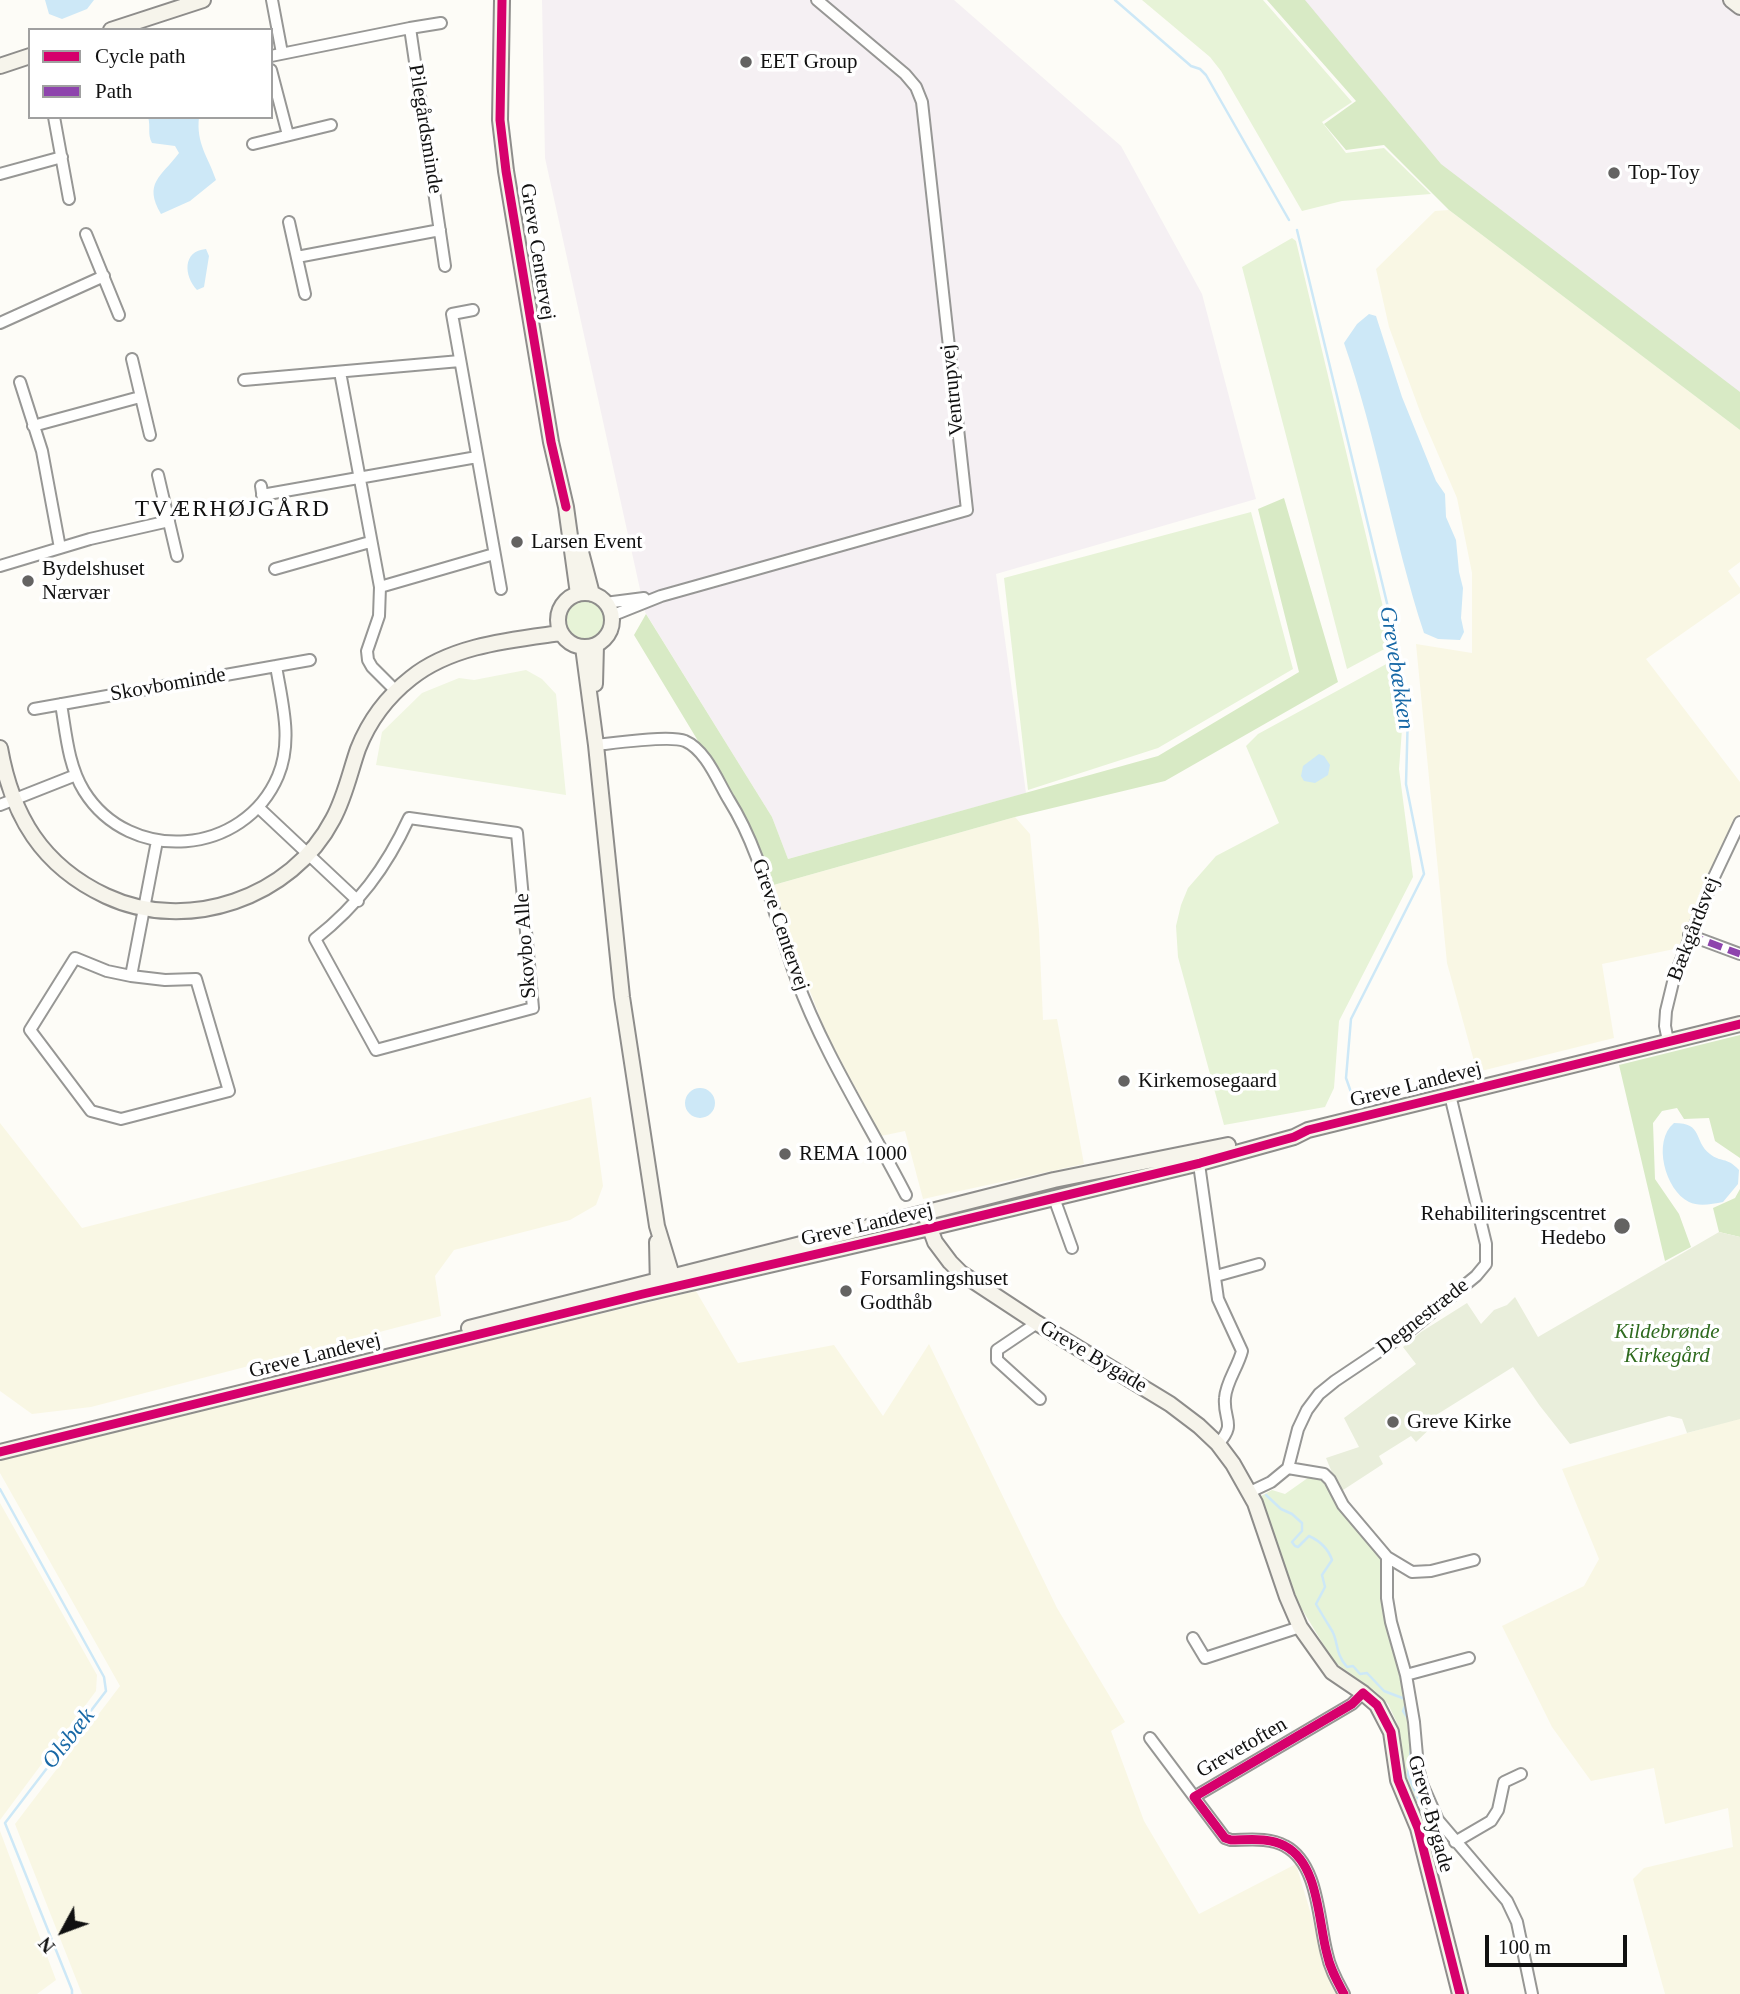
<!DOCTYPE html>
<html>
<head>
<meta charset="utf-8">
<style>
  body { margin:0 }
  #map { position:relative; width:1740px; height:1994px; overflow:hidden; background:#fdfcf7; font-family:"Times New Roman",serif }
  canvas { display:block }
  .legend { position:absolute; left:28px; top:28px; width:245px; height:91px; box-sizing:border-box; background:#fff; border:2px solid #a0a0a0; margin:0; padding:9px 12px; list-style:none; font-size:21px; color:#111 }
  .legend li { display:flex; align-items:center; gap:14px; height:35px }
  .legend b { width:35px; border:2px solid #a0a0a0 }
  .north { position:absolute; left:28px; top:1896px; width:70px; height:70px; -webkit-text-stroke:5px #fff; paint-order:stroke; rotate:229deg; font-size:19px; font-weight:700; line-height:28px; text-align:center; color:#111 }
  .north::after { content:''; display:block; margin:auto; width:24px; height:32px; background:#111; clip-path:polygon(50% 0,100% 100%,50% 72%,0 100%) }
  .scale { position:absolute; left:1485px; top:1935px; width:142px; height:32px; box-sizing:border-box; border:4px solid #111; border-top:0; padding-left:9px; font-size:21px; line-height:24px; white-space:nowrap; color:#111; -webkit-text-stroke:5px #fff; paint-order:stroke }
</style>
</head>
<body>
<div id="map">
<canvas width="1740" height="1994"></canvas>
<ul class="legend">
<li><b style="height:9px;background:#d6006c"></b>Cycle path</li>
<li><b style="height:9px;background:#8e44ad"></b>Path</li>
</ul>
<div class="north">N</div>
<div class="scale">100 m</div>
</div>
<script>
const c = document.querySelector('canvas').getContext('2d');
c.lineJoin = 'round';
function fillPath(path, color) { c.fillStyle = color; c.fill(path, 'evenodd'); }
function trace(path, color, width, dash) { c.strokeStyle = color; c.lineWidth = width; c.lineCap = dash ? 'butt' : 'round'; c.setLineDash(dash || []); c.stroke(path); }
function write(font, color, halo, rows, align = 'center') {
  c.font = font + ' "Times New Roman",serif'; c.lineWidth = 7; c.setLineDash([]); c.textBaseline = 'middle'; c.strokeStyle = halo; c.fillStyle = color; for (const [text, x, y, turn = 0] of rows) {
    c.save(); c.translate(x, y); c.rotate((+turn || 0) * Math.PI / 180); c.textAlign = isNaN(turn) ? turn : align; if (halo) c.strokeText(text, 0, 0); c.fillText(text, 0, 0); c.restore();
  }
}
fillPath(new Path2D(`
  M542,0H954L1121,146L1202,294L1256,499L996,574L1026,793L788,859L772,817L645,612L545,158Z
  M1267,0H1740V412L1420,172Z`), '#f5f0f3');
fillPath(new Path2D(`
  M1449,210L1740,430V562L1728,571L1740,588V593L1646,659L1740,782V813L1684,947L1602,964L1614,1038L1477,1072L1447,963L1416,644L1472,653V573L1457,498L1422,417L1389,327L1376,269L1435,211Z
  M1015,817L1030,834L1039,930L1043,1020L1057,1019L1084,1164L923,1199L905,1131L881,1136L826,1033L770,886Z
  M591,1097L603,1186L596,1205L570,1220L454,1250L435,1276L441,1316L91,1407L32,1414L0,1391V1123L82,1228Z
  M696,1291L738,1363L834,1345L883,1416L929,1344L1057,1608L1125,1722L1111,1731L1144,1821L1199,1914L1296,1864L1327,1968L1340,1994H82L15,1824L120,1686L0,1473V1458Z
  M1740,1418V1994H1665L1633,1879L1644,1868L1733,1847L1728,1808L1665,1824L1654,1768L1591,1781L1552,1727L1502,1626L1584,1586L1599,1559L1562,1469Z
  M0,1503L97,1675L96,1691L0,1820Z
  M0,1831L56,1980L37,1994H0Z`), '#f9f7e4');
fillPath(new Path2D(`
  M1142,0H1263L1352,102L1322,122L1346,153L1384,148L1431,194L1342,201L1302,211L1221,71L1210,57Z
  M1292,238L1296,241L1392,645L1347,669L1242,267Z
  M1251,512L1293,669L1158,748L1028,790L1004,578Z
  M560 619a24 24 0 1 1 48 0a24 24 0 1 1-48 0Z
  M1390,662L1403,716L1399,769L1413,877L1339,1021L1334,1088L1325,1107L1224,1125L1178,957L1176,926L1181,905L1188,888L1216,856L1279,823L1246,746L1258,734Z
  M1312,1475L1322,1477L1328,1484L1342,1512L1384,1558L1389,1628L1429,1809L1422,1812L1403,1772L1401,1739L1397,1723L1388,1704L1375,1691L1334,1662L1297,1601L1261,1496L1272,1490L1285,1494Z`), '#e7f3d7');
fillPath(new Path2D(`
  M1267,0H1305L1441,164L1740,392V430L1449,210L1384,145L1346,150L1324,124L1356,101Z
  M1284,498L1338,682L1165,781L1015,817L770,886L744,817L634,635L646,614L772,817L788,859L1158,756L1299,672L1258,509Z
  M1740,1035V1158L1715,1141L1709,1118L1684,1119L1677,1108L1662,1111L1653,1123L1655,1179L1679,1214L1691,1247L1665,1261L1619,1065Z
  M1740,1189V1237L1719,1232L1713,1208L1735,1198Z`), '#d8eac5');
fillPath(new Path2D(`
  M1719,1232L1740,1237V1419L1687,1433L1682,1419L1669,1416L1570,1444L1540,1406L1513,1367L1433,1417L1437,1422L1416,1442L1411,1436L1379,1456L1383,1464L1340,1492L1326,1458L1359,1447L1344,1418L1416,1364L1403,1347L1421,1332L1467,1303L1481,1324L1494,1310L1507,1305L1515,1297L1538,1337Z`), '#e9eedb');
fillPath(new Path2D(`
  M526,670L542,679L556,694L566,795L376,765L382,732L422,693L459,678L474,680Z`), '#f0f6e1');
fillPath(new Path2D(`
  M45,0H94L87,9L62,19L49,14Z
  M148,117H199C196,144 208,156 216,180L190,201L161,214C143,183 161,177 179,153L175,146L152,143C147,134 151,127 148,117Z
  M206,249L209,256L204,287L197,290C184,276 182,251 206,249Z
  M1369,314L1376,316L1402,397L1436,481L1445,494L1446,517L1456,540L1459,572L1463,588L1461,618L1464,632L1460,640L1438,639L1424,633C1393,538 1377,438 1344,343L1357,324Z
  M1319,754L1324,756L1330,765L1328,775L1315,783L1304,781L1301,776L1303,766Z
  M685 1103a15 15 0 1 1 30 0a15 15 0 1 1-30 0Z
  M1674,1123C1704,1123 1693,1141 1710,1154C1721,1163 1726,1156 1739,1170L1738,1184L1723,1202C1712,1204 1699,1207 1689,1202C1665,1190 1652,1141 1674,1123Z`), '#cde8f7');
trace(new Path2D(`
  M1115,0L1191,66L1200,69L1206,75L1289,220
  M1297,230L1393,628L1408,712L1406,784L1424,874L1351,1019L1346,1078L1352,1095
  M0,1489L104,1677L106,1691L5,1823L72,1990V1994
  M1266,1495L1281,1509L1292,1514L1302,1523V1531L1292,1542L1295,1546L1298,1547L1309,1536C1320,1541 1328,1548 1332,1560L1322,1575L1325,1587L1316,1604C1321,1613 1326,1621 1331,1629C1339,1641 1334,1652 1347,1667L1353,1666L1360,1674L1367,1673L1384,1691L1405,1699L1406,1704L1403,1711L1409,1720
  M1411,1748L1408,1775L1422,1808`), '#cde8f7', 2.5);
const street = new Path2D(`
  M272,0L282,53
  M410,28L441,23
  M271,56L410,28L445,266
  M271,70L288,135
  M54,117L69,199
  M253,144L331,125
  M0,174L62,157
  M289,222L305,294
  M86,234L119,315
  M297,257L440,230
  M473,310L452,314L501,589
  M0,323L104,276
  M132,359L150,435
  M340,372L380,587L379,616L367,651L368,660L372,667L396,691
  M244,380L460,361
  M20,382L42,451L60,548
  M33,426L140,397
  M158,475L177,556
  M261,486L264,506
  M262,495L477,457
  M0,566L90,539L169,521
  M275,569L370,542
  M380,587L494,554
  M605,603L644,598
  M611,616L661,596L967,510L922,102L916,87L905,74L817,0
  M61,704C66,733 68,765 84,791C130,865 244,856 278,776C293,740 282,703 276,666
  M34,709L310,660
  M596,745C614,743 670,735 685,741C706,750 718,782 729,800C763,854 774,919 796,978C824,1054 869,1123 906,1195
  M0,805L76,775
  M258,807L358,901
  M409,818L517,833L533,1008L376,1050L315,939C358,905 386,868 409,818Z
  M1689,935L1740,954
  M131,976L165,980L196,979L229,1091L121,1119L91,1111L30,1030L75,958L107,971L131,976L157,841
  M1668,1041L1665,1026L1666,1011L1674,978L1714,877L1740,822
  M1198,1157L1218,1299L1242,1351C1238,1367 1226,1382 1225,1398C1223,1421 1237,1423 1218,1444
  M1054,1198L1072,1248
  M1216,1276L1259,1264
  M1037,1323L997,1350V1360L1040,1399
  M1288,1468L1324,1474L1330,1480L1343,1505L1387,1557L1412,1572L1431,1571L1474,1560
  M1250,1492L1271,1482L1288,1468L1298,1429L1307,1410L1319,1394L1335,1381L1408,1332L1476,1276L1486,1264V1244L1450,1095
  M1387,1557V1598L1391,1622L1406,1675L1414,1722L1418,1767L1422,1784L1438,1820L1418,1828
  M1193,1638L1205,1658L1300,1627
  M1406,1675L1469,1658
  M1150,1738L1225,1838L1231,1840C1248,1840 1269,1837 1285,1846C1319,1864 1318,1921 1327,1954C1330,1969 1337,1981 1344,1994
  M1194,1797L1352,1704L1363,1693
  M1438,1820L1507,1901L1517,1922L1532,1994
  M1455,1842L1491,1821L1498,1810L1504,1782L1521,1774`);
const secondary = new Path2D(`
  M502,0L500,120L506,171L551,442L566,507L578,594
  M1731,0L1740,7
  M111,30L203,0
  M0,66L30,56
  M580,548L592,594
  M558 620a27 27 0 1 1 54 0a27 27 0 1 1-54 0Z
  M583,647L596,745L622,997L657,1226L674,1282
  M595,684L596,645
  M0,748C12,816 42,866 106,896C187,934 292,898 333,819C345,797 350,772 358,749C369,721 388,696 411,678C452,645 511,640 561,633
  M927,1220L935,1242L950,1262L961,1273L1037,1323L1170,1404L1199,1426L1218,1444L1233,1464L1255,1503L1287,1597L1300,1627L1332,1672L1363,1693L1377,1705L1391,1732L1398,1780L1418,1828L1460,1994
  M657,1242L658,1288
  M469,1328L1054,1180L1228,1145
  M0,1452L643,1294L930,1228L1200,1163L1294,1137L1308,1130L1740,1024`);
trace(street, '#979795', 14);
trace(secondary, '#8e8d8b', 18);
trace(street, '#fffffe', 10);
trace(secondary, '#f6f4eb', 14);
trace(new Path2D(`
  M1689,935L1740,954`), '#8e44ad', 7, [14, 7]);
trace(new Path2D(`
  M502,0L500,120L506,171L551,442L566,507
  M0,1452L643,1294L930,1228L1200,1163L1294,1137L1308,1130L1740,1024
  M1344,1994C1337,1981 1330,1969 1327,1954C1318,1921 1319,1864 1285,1846C1269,1837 1248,1840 1231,1840L1225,1838L1194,1797L1352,1704L1363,1693L1377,1705L1391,1732L1398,1780L1418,1828L1460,1994`), '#d6006c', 9);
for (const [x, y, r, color] of [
  [746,62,7,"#646362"],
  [1614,173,7,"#646362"],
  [517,542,7,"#646362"],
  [28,581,7,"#646362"],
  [1124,1081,7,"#646362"],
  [785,1154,7,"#646362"],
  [1622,1226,9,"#646362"],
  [846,1291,7,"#646362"],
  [1393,1422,7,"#646362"]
]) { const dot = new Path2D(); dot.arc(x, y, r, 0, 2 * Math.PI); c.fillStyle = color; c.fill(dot); trace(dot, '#fff', 2.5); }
write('21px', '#111', '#fff', [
  ["EET Group",760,62],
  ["Top-Toy",1628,173],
  ["Larsen Event",531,542],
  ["Bydelshuset",42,569],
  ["Nærvær",42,593],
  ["Kirkemosegaard",1138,1081],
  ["REMA 1000",799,1154],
  ["Rehabiliteringscentret",1606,1214,"right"],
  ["Hedebo",1606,1238,"right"],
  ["Forsamlingshuset",860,1279],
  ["Godthåb",860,1303],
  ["Greve Kirke",1407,1422]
], 'left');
write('21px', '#111', '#fff', [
  ["Pilegårdsminde",425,129,81],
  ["Greve Centervej",537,252,81],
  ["Ventrupvej",953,390,-96],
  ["Skovbominde",168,685,-10],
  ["Greve Centervej",780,925,71],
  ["Bækgårdsvej",1694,929,-69],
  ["Skovbo Alle",526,946,-94],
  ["Greve Landevej",1416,1085,-14],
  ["Greve Landevej",867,1225,-13],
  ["Degnestræde",1423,1317,-38],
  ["Greve Landevej",315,1356,-14],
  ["Greve Bygade",1093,1357,31],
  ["Grevetoften",1242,1748,-30],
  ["Greve Bygade",1430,1814,74]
]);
write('italic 21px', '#2f6b1f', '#fff', [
  ["Kildebrønde",1667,1332],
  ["Kirkegård",1667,1356]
]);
c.letterSpacing = '2px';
write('23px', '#111', '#fff', [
  ["TVÆRHØJGÅRD",233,510]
]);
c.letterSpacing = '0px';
write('italic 23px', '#1768a6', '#fff', [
  ["Grevebækken",1396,668,81],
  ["Olsbæk",69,1739,-52]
]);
</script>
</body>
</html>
